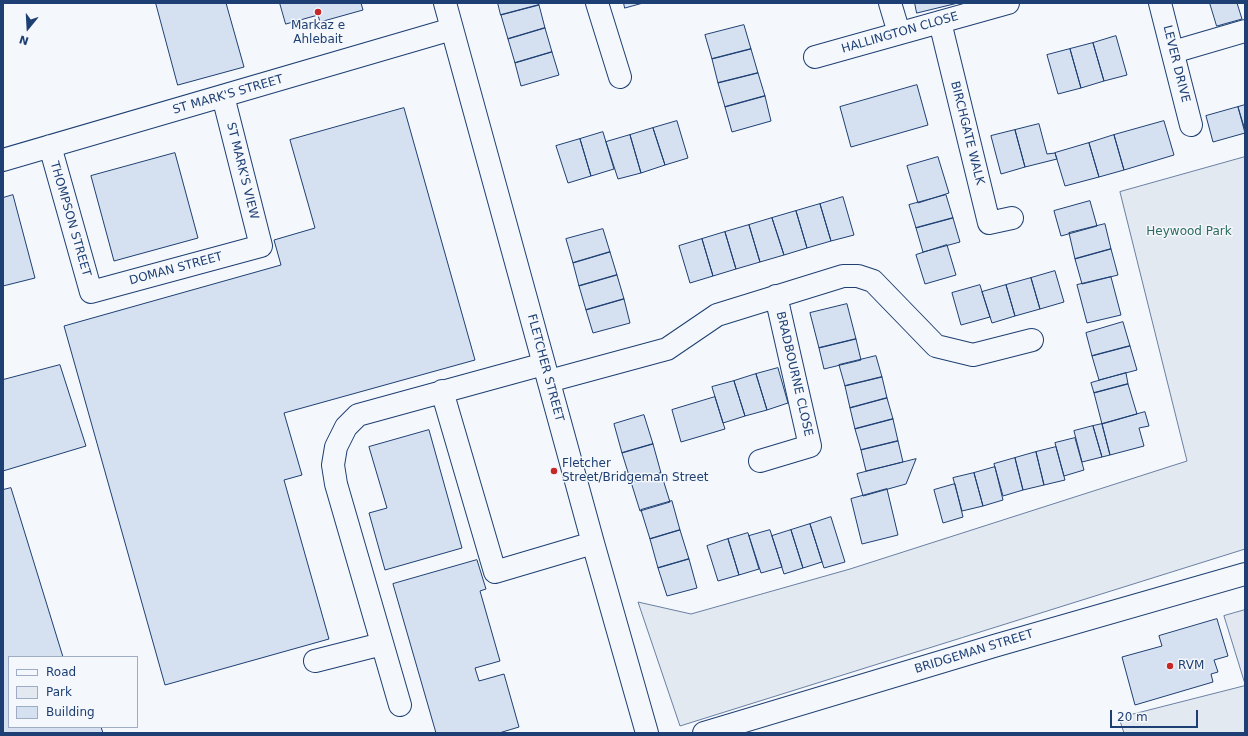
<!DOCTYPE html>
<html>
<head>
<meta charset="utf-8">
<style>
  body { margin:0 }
  #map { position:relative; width:1248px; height:736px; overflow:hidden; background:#f4f7fb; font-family:"DejaVu Sans",sans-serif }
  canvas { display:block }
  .frame { position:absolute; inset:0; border:4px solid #1d3f73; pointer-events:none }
  .legend { position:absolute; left:8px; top:656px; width:130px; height:72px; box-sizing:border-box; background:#f4f7fb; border:1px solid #9eadc5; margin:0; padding:5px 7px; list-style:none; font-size:12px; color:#1d3f73 }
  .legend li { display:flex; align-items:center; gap:8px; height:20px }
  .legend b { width:20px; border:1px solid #9eadc5 }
  .north { position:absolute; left:8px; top:8px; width:40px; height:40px; -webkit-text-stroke:3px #f4f7fb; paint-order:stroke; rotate:198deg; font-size:11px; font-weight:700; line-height:16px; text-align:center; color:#1d3f73 }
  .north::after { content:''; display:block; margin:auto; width:14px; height:18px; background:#1d3f73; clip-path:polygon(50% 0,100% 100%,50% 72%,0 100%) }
  .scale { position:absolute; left:1110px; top:710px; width:88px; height:18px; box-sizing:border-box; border:2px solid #1d3f73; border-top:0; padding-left:5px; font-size:12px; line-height:14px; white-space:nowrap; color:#1d3f73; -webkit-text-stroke:3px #f4f7fb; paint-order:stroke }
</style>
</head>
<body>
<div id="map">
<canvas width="1248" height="736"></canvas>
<div class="frame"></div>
<ul class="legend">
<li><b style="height:5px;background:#f4f7fb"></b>Road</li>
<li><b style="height:11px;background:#e3e9f0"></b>Park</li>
<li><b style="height:11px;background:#d5e0f0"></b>Building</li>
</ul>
<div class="north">N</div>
<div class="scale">20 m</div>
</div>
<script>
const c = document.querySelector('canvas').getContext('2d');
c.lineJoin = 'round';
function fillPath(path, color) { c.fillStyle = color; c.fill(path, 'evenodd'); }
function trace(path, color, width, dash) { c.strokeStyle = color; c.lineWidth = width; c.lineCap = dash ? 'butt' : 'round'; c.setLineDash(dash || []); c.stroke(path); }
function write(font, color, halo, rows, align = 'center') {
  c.font = font + ' "DejaVu Sans",sans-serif'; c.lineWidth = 3; c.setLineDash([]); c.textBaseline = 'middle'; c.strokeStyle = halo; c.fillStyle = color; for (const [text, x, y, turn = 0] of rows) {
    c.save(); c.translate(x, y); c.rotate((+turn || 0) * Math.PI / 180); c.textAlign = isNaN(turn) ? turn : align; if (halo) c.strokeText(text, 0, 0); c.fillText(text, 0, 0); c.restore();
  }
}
const green = new Path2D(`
  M1245,157V549L680,726L638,602L691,614L850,569L1187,461L1120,192Z
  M1245,686V733H1124L1119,718Z`);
fillPath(green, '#e3e9f0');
trace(green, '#687fa3', 1);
const parking = new Path2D(`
  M1245,610V684L1224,616Z`);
fillPath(parking, '#e3e8f0');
trace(parking, '#687fa3', 1);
const building = new Path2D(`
  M156,3H226L244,67L178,85Z
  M280,3H361L363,10L320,22L318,15L286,24Z
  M498,3H538L539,5L501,15Z
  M624,3H643L625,8Z
  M915,3H958L917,13Z
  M1210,3H1237L1242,19L1217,26Z
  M539,5L545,28L508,39L501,15Z
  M744,25L751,49L712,59L705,35Z
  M545,28L552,52L515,63L508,39Z
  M1116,36L1127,75L1104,81L1093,43Z
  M1093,43L1104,81L1081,88L1070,49Z
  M751,49L758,73L718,83L712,59Z
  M1070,49L1081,88L1058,94L1047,55Z
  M552,52L559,75L521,86L515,63Z
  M758,73L765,96L725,107L718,83Z
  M917,85L928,125L851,147L840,107Z
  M765,96L771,121L732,132L725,107Z
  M1245,105V130L1238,107Z
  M1238,107L1245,133L1213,142L1206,116Z
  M404,108L475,360L284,413L302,475L284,480L329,639L165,685L64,326L281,265L274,240L315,228L290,140Z
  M677,121L688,158L665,165L653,128Z
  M1164,121L1174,155L1124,170L1114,135Z
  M1039,124L1047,154L1055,153L1057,159L1025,167L1015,130Z
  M653,128L665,165L641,173L630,135Z
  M1015,130L1025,167L1001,174L991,136Z
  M603,132L614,169L591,176L580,139Z
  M630,135L641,173L618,179L606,142Z
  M1114,135L1124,170L1099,177L1089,143Z
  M580,139L591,176L568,183L556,146Z
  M1089,143L1099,177L1065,186L1055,153Z
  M175,153L198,238L114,261L91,176Z
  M938,157L949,193L918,203L907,166Z
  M13,195L35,278L3,286V198Z
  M946,195L953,218L916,228L909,205Z
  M843,197L854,235L831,241L820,204Z
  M1090,201L1097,226L1061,236L1054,211Z
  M820,204L831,241L807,248L796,211Z
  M796,211L807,248L784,255L772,218Z
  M772,218L784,255L760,262L749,225Z
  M953,218L960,242L923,252L916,228Z
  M1105,224L1111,249L1075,259L1069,233Z
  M749,225L760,262L736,269L725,232Z
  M603,229L610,252L573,263L566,239Z
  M725,232L736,269L713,276L702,239Z
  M702,239L713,276L690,283L679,246Z
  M947,245L956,275L925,284L916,255Z
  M1111,249L1118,275L1082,284L1075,259Z
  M610,252L617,275L579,286L573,263Z
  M1055,271L1064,302L1040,309L1031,278Z
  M617,275L624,299L586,310L579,286Z
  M1111,277L1121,315L1087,323L1077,285Z
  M1031,278L1040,309L1015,316L1006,285Z
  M980,285L990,317L961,325L952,293Z
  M1006,285L1015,316L992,323L982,292Z
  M624,299L630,323L593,333L586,310Z
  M847,304L856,339L819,348L810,313Z
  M1123,322L1130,346L1092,356L1086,333Z
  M856,339L861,360L824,369L819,348Z
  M1130,346L1137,370L1099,380L1092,356Z
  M876,356L882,377L845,386L839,365Z
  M60,365L86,446L3,471V380Z
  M778,368L788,403L767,410L756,374Z
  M1126,373L1128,384L1094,393L1091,383Z
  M756,374L767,410L745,416L734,381Z
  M882,377L887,398L850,408L845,386Z
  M734,381L745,416L723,423L712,387Z
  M1128,384L1137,414L1102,424L1094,393Z
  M715,397L725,429L681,442L672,410Z
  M887,398L893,419L855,429L850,408Z
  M1145,412L1149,426L1139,428L1144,446L1110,455L1102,424Z
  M644,415L653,444L622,453L614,424Z
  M893,419L898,441L861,450L855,429Z
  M1102,424L1110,455L1102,457L1093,426Z
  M1093,426L1102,457L1082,462L1074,431Z
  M429,430L462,548L385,570L369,513L387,508L369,447Z
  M1075,438L1084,470L1064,476L1055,443Z
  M898,441L903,462L866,471L861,450Z
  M653,444L661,473L631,482L622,453Z
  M1056,447L1065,480L1044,485L1036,452Z
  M1036,452L1044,485L1023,490L1015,458Z
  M1015,458L1023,490L1003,496L994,464Z
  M916,459L906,484L863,496L857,474Z
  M995,467L1003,500L983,506L974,473Z
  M661,473L670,502L640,511L631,482Z
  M974,473L983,506L962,511L953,478Z
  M955,484L963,517L943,523L934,490Z
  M11,488L63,657H9V727H101L103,733H3V490Z
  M887,489L898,535L862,544L851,499Z
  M672,501L680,530L650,539L641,510Z
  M831,517L845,562L824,568L810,524Z
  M810,524L822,562L803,568L791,530Z
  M680,530L689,559L658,568L650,539Z
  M770,530L782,567L761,573L749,536Z
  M791,530L803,568L784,574L772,536Z
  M748,533L759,569L739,575L728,539Z
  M728,539L739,575L718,581L707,546Z
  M689,559L697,588L667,596L658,568Z
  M477,560L486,589L480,591L500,661L475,668L479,681L504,674L519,727L499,733H436L393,584Z
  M1217,619L1228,656L1214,660L1218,672L1211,674L1213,682L1135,705L1122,657L1162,646L1159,636Z`);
fillPath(building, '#d5e0f0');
trace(building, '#1d3f73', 1);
const minor = new Path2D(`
  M445,3L593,543L647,733
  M597,3L620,77
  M890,3L899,33
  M1160,3L1191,125
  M940,22L989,223L1012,218
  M1173,52L1245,31
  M815,57L1008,3
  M50,146L91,292L261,246L223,96
  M3,160L452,29
  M549,381L667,349L717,315L843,276H858L873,281L936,346L973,355L1032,340
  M442,391L495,572L593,543
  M760,461L810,446L776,296
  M315,661L382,644
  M400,705L336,484L333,465L336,447L346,427L358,415L544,364
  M704,733L994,646L1245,574`);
trace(minor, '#1d3f73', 24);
trace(minor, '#f4f7fb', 22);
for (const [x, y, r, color] of [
  [318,12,4,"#c62828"],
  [554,471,4,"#c62828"],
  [1170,666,4,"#c62828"]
]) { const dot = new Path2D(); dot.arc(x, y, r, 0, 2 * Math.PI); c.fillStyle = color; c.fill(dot); trace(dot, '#f4f7fb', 1.5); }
write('12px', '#1d3f73', '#f4f7fb', [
  ["Markaz e",318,26,"center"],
  ["Ahlebait",318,40,"center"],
  ["Fletcher",562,464],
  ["Street/Bridgeman Street",562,478],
  ["RVM",1178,666]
], 'left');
write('12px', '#1d3f73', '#f4f7fb', [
  ["HALLINGTON CLOSE",900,33,-16],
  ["LEVER DRIVE",1176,64,76],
  ["ST MARK'S STREET",228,95,-16],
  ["BIRCHGATE WALK",967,133,76],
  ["ST MARK'S VIEW",242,171,76],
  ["THOMPSON STREET",70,219,74],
  ["DOMAN STREET",176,269,-15],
  ["FLETCHER STREET",545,368,75],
  ["BRADBOURNE CLOSE",794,374,77],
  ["BRIDGEMAN STREET",974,652,-17]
]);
write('12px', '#2c6c60', '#f4f7fb', [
  ["Heywood Park",1189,232]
]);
</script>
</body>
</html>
